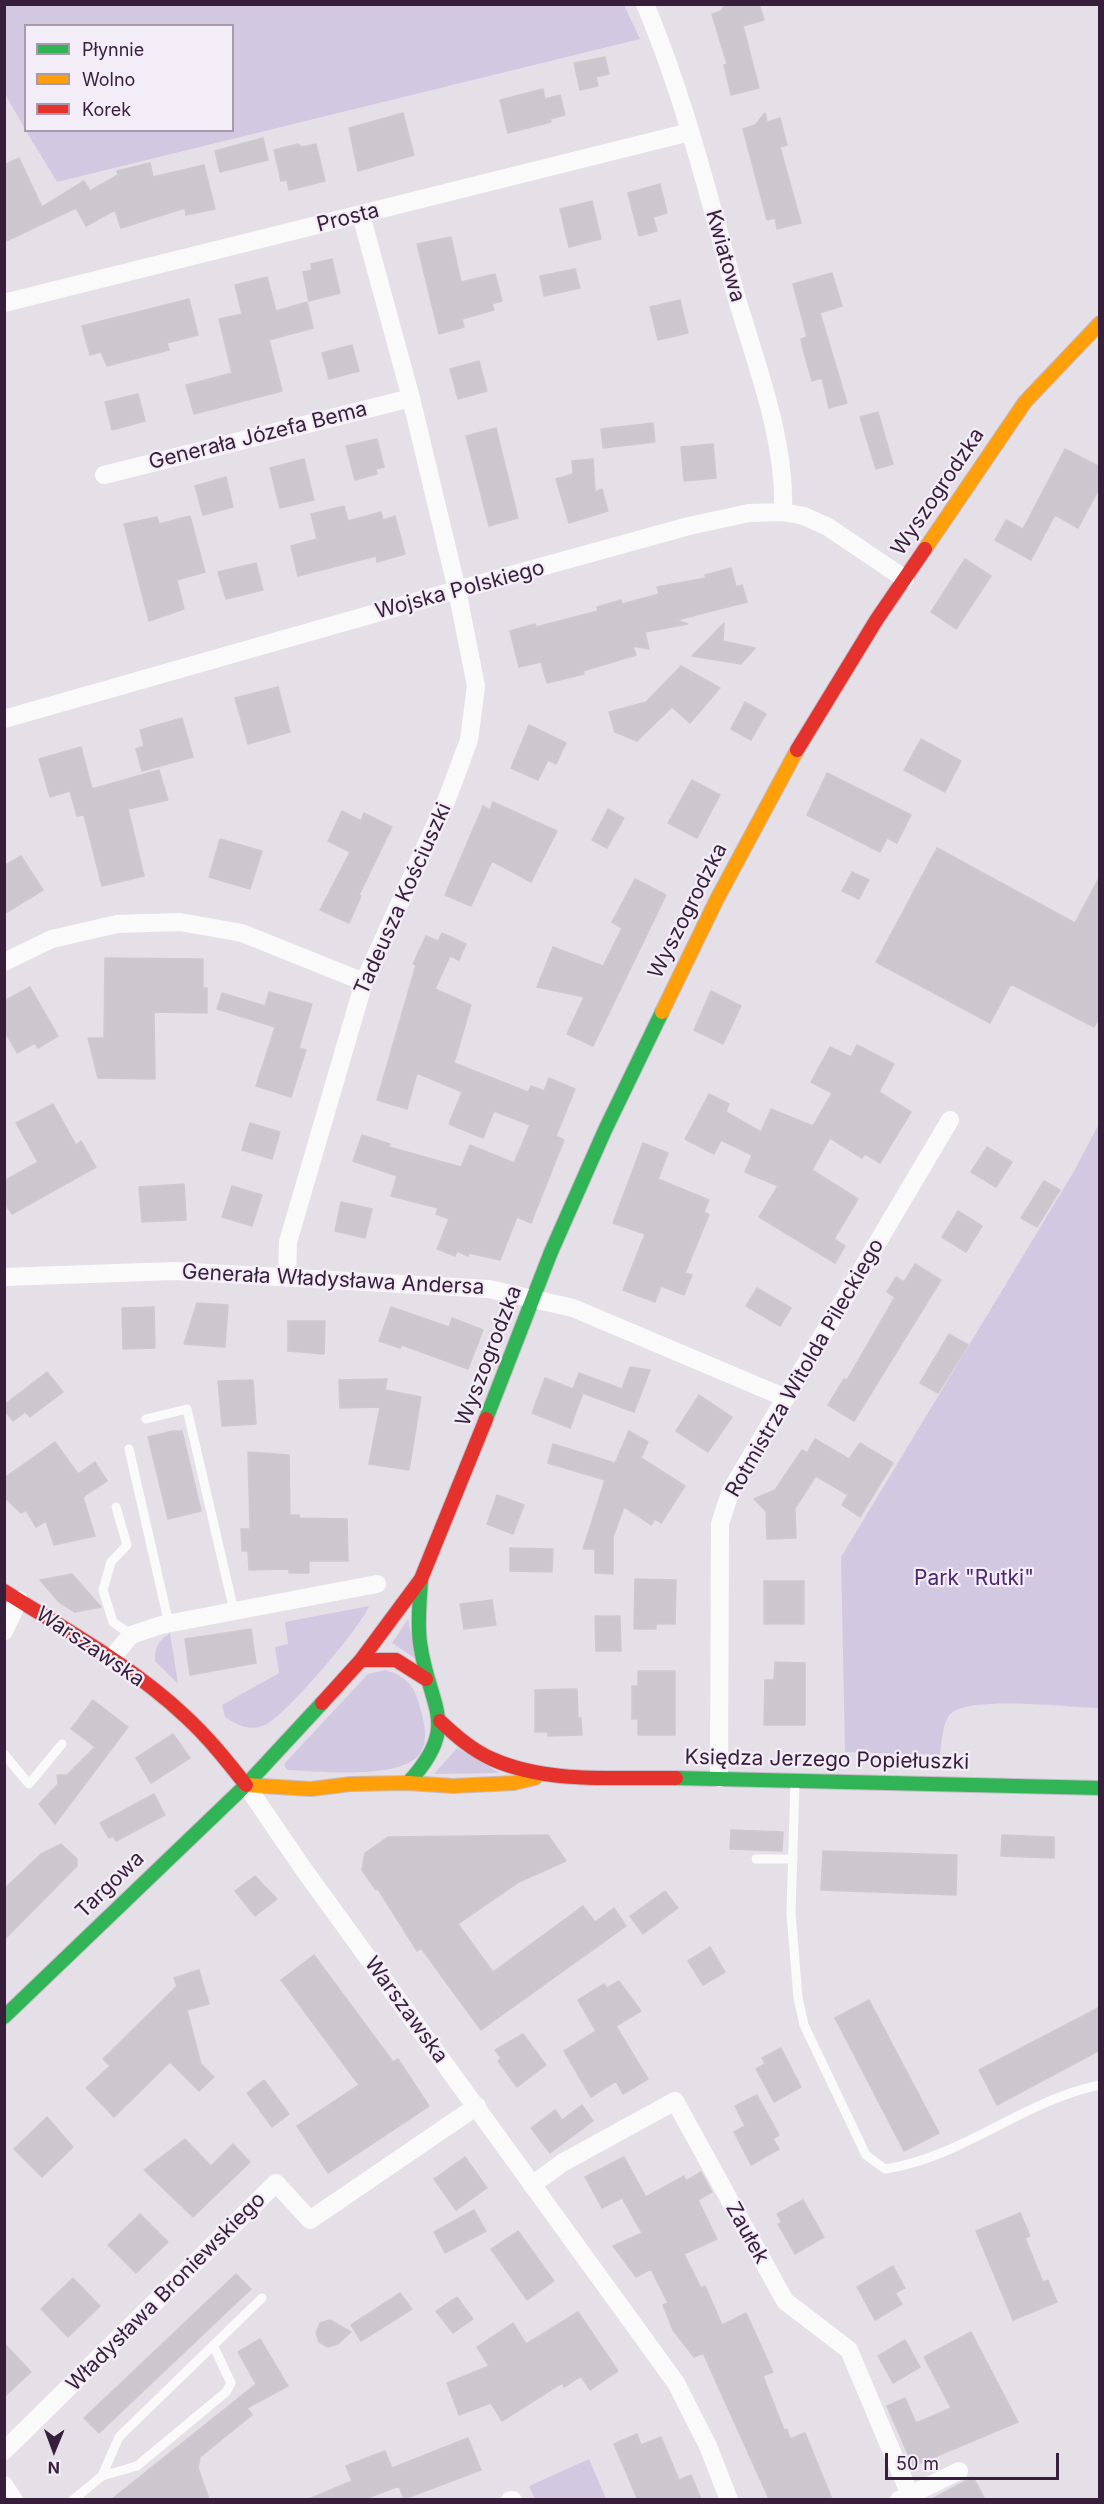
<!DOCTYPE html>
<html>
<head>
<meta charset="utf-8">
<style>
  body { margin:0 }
  #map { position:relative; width:1104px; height:2504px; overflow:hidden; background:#e5e0e7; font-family:Inter,sans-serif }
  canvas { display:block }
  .frame { position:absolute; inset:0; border:6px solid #371e3a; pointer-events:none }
  .legend { position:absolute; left:24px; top:24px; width:210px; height:108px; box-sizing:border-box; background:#f3edf7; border:2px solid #a89aab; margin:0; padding:8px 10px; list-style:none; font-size:18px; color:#371e3a }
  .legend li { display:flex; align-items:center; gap:12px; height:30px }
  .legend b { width:30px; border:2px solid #a89aab }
  .north { position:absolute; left:24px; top:2420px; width:60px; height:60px; -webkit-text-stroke:4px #f3edf7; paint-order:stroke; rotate:181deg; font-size:16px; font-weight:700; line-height:24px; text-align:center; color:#371e3a }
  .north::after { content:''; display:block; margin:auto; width:21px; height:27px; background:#371e3a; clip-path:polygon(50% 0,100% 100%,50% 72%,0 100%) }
  .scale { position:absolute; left:885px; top:2453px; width:174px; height:27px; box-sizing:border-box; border:3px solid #371e3a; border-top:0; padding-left:8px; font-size:18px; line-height:21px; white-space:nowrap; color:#371e3a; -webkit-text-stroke:4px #f3edf7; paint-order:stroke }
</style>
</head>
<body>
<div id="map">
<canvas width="1104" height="2504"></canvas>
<div class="frame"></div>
<ul class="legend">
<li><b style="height:8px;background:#30b455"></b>Płynnie</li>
<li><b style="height:8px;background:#ff9f0a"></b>Wolno</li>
<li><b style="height:8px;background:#e5322d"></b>Korek</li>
</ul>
<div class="north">N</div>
<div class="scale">50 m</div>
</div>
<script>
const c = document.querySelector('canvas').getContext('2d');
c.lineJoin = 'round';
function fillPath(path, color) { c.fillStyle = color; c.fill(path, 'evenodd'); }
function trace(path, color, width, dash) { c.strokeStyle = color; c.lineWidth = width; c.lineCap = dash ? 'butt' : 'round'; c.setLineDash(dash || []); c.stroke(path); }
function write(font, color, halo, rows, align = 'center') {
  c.font = font + ' Inter,sans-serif'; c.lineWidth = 4.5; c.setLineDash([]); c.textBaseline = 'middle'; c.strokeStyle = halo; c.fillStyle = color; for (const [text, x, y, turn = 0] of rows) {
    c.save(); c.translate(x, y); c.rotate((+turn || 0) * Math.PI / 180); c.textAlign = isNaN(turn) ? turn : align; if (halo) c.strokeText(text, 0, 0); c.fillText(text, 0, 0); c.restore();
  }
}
fillPath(new Path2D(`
  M5,4L624,5L640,39L57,182L26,131L232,130V26H26L25,129L5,94Z
  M1099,1124V1708C1069,1707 976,1696 953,1712C942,1719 942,1743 940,1755L845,1752L841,1557L1073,1173Z
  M369,1606C361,1627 283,1719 263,1726C248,1731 237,1725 225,1717L222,1705L279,1673L275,1647L288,1644L285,1622Z
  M408,1619L416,1659L392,1643Z
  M170,1633L178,1684L155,1661C154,1647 159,1640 170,1633Z
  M385,1670C406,1676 415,1686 420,1707C424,1722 430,1743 418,1756C395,1780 319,1771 287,1770L284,1764L368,1674Z
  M457,1748L500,1773L434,1774Z
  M589,2459L606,2499H535L529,2486Z`), '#d3c8e2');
const building = new Path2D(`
  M725,4H759L764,20L743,26L759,88L731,95L724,65L727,64L712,14L721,11Z
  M605,57L609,74L596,77L598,86L580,90L574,63Z
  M543,89L545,99L560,95L565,115L550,119L551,122L508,133L500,100Z
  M403,113L414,155L358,171L349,128Z
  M765,113L767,122L780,118L787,145L780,147L801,223L777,229L775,218L767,220L743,129L755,125Z
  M263,138L268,160L220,172L215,151Z
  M298,144L302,147L316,144L325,181L289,190L287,180L281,181L274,150Z
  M19,158L42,207L84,181L90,191L118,175L117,171L150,163L153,177L204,165L215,209L186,215L185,208L121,228L115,210L86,226L76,208L4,242V165Z
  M660,184L667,213L653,217L657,231L639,236L628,193Z
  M592,201L601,239L569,247L560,209Z
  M451,237L461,282L495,274L502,301L492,304L494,310L462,319L464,327L439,334L417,244Z
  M332,259L340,293L309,301L303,272L312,270L311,264Z
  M575,269L580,288L544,296L540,276Z
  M832,273L842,306L820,313L847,403L829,408L822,378L812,381L803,349L801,339L807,337L793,284Z
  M267,277L276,311L307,302L313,328L269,340L282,391L194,414L186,385L232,373L219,319L242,314L235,285Z
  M189,299L198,335L167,343L169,350L107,366L101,352L90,355L82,326Z
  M680,300L688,333L658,340L650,307Z
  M352,345L359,371L329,379L322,353Z
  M479,361L487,391L458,399L450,369Z
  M138,394L145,421L112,430L105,402Z
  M878,412L893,464L876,469L860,417Z
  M653,423L655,442L603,448L601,429Z
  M496,428L518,518L489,526L466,436Z
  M377,439L384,467L376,469L377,474L355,480L346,446Z
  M713,444L716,478L684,481L681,447Z
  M1065,449L1100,467V487L1078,528L1055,515L1031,560L995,540L1006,520L1023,529Z
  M304,459L314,500L280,508L270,468Z
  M593,459L595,492L602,489L608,511L569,523L556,479L573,474L572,461Z
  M226,477L233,507L203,515L195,486Z
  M344,506L348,521L381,512L383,520L395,516L405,554L377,562L376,556L298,576L291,546L317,539L311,514Z
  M190,516L205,572L177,580L184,609L149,621L124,524L157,517L159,524Z
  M965,559L991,576L956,629L931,612Z
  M256,563L263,590L226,599L218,572Z
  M731,568L736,587L742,585L747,602L677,620L688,624L645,632L649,649L633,646L636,655L583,671L584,674L547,683L541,662L519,667L510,631L535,624L536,627L598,611L597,607L621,600L622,604L659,594L657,587L706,578L705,575Z
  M724,623L723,641L755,648L741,664L692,656Z
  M681,666L720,688L690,723L672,707L637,741L615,732L609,712L646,702Z
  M278,687L290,732L248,744L235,698Z
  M745,702L766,714L751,740L731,729Z
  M182,718L193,757L142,771L136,749L144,746L140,730Z
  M529,725L566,743L556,764L548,760L538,780L511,768Z
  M921,739L961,761L945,792L904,770Z
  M81,747L92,789L159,770L168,800L128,809L144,876L102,886L84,815L77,816L70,791L50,797L39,759Z
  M827,773L911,815L897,843L887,838L880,852L807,815Z
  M692,780L720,795L697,838L668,823Z
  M493,802L557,831L531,882L492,861L471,906L445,895L483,806L490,810Z
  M608,809L624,818L607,848L592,840Z
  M342,811L361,821L364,813L392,827L359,895L361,896L349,923L320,910L350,852L328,841Z
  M220,839L262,851L250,889L209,877Z
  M937,848L1075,923L1100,876V1017L1094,1027L1011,984L990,1023L876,962Z
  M21,856L43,890L4,914V866Z
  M852,872L869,880L859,899L842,891Z
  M635,879L666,895L593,1046L567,1034L584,997L537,987L553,947L603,966L622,928L612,922Z
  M442,933L466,944L459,960L450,956L435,989L471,1005L454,1063L528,1092L531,1086L544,1091L549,1078L575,1089L556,1136L564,1140L531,1223L517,1217L500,1260L469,1253L468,1256L457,1251L455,1256L437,1249L449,1219L436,1214L438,1208L391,1196L397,1176L353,1161L362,1135L390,1144L389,1147L461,1167L470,1145L514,1163L530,1125L494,1111L483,1138L449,1124L462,1092L417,1073L407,1109L377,1100L416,965L413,964L426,936L438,941Z
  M105,958L203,959V988H207V1013L154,1012L155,1079L98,1078L88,1038H104Z
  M30,987L58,1036L38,1048L35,1043L17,1053L4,1030V1001Z
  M711,991L741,1006L723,1044L694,1030Z
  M269,992L312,1004L299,1048L306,1050L291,1097L256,1086L275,1027L217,1009L222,993L265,1006Z
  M857,1045L894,1064L879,1092L911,1112L880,1163L865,1154L862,1158L830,1138L812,1170L858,1199L834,1239L845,1246L835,1263L759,1217L778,1186L745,1172L752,1155L721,1140L714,1154L685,1139L709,1094L729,1104L726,1112L761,1132L771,1109L813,1126L832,1093L811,1082L830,1047L851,1057Z
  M53,1104L76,1145L81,1141L96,1167L12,1214L4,1202V1181L38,1162L16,1123Z
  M250,1123L280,1132L272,1159L242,1150Z
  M643,1143L668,1153L658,1179L709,1200L704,1212L709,1215L685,1273L692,1275L684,1295L661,1286L655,1302L623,1290L645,1234L613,1223Z
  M987,1147L1012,1162L996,1187L971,1172Z
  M1044,1181L1060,1190L1037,1227L1021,1218Z
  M184,1184L186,1220L142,1222L139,1187Z
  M232,1186L262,1195L252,1226L222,1217Z
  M341,1202L372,1209L365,1238L335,1231Z
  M958,1211L982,1226L966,1252L942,1237Z
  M915,1264L941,1280L854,1421L828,1405L844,1379L847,1380L895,1297L887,1292L896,1277L904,1282Z
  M757,1288L791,1308L780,1326L746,1306Z
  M197,1303L228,1305L225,1347L184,1344Z
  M154,1307L155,1348L123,1349L122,1308Z
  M391,1307L449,1327L452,1318L483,1330L468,1369L402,1345L400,1348L379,1341Z
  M288,1321H325L324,1354L288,1351Z
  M949,1334L968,1345L938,1393L920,1383Z
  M630,1367L650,1370L634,1412L577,1391L583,1393L570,1428L532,1413L545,1378L573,1389L579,1373L622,1389Z
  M47,1372L63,1392L30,1417L25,1412L13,1421L4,1410V1405Z
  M387,1379L385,1390L421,1397L409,1470L369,1464L380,1407L340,1408L339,1380Z
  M253,1380L256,1424L222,1426L218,1381Z
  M699,1395L732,1417L708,1452L676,1431Z
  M173,1431H182L201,1511L168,1519L148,1437Z
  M629,1431L648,1442L641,1458L685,1486L661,1523L655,1519L651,1525L624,1507L613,1537V1574L595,1573V1549H583L605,1480L548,1463L553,1444L615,1463Z
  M815,1439L849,1459L860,1443L893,1463L860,1517L842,1505L848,1495L816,1476L795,1508L796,1538L767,1539L766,1511L754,1499L775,1490L802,1450L807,1453Z
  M55,1442L78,1474L95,1462L107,1481L83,1497L95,1536L54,1545L46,1521L36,1527L26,1510L21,1513L4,1497V1478Z
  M248,1452L289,1455L290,1515H299V1518L347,1519L348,1561H309V1573H289V1569L249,1570L248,1551H242L241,1529H250Z
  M497,1495L524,1505L513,1534L487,1524Z
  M510,1548L553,1549L552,1572L510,1571Z
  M72,1574L101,1607L75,1612L59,1602L40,1580Z
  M635,1579L676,1580L675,1624H656V1629H634Z
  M764,1581H804V1624H764Z
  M492,1600L496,1625L464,1629L460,1604Z
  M595,1616H620L621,1651H596Z
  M251,1629L256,1663L190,1675L185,1639Z
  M775,1662L805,1663V1725H764L765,1680H774Z
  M638,1671H675V1735H638V1719H632V1686H638Z
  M577,1689L578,1718H581L582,1735L548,1736V1732H535V1690Z
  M93,1700L128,1727L55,1824L39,1804L58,1784L57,1775H67L95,1747L71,1729Z
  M173,1734L190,1758L151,1783L136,1758Z
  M154,1794L165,1815L116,1841L113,1836L109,1838L100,1823Z
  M731,1830L783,1832L782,1851L730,1849Z
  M548,1835L566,1861L519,1882L458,1924L493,1972L583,1906L595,1922L614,1908L626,1926L481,2030L421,1948L417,1951L378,1889L376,1890L362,1870L365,1853L388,1837Z
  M1002,1835L1054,1837V1858L1001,1856Z
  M61,1844L77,1859V1866L4,1940V1889L41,1854Z
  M823,1851L957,1855L956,1895L821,1890Z
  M255,1876L277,1899L255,1916L235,1891Z
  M665,1891L678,1908L643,1934L630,1916Z
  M710,1947L725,1972L703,1985L688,1961Z
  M314,1955L393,2062L398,2059L429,2106L328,2173L297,2126L359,2085L281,1980Z
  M199,1970L209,2004L187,2010L201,2064L214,2077L199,2091L170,2062L114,2117L86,2088L110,2066L103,2059L177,1986L174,1978Z
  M619,1981L641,2011L616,2026L648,2079L623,2094L616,2081L591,2097L564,2051L596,2031L578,2000L604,1984L607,1988Z
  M869,2000L939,2133L904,2151L835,2018Z
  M1100,2007V2050L997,2105L979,2070Z
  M523,2034L546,2065L517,2087L498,2061L501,2058L495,2050Z
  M781,2048L801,2087L774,2102L756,2069L765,2064L762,2058Z
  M264,2080L289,2114L272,2127L247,2093Z
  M757,2095L779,2135L773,2139L779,2149L751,2165L734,2132L745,2126L735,2106Z
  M582,2105L593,2121L550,2153L531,2128L555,2110L562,2120Z
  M47,2117L73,2147L42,2177L14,2149Z
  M185,2139L211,2166L233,2144L250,2162L193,2217L144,2170Z
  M465,2157L487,2188L456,2210L434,2179Z
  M624,2157L646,2197L684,2176L686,2181L701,2172L712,2192L698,2200L717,2239L684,2254L701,2288L705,2286L722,2325L746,2313L773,2372L763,2376L784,2430L787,2429L790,2439L805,2433L832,2499H769L703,2353L694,2357L673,2330L663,2305L668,2303L651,2269L636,2277L613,2246L642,2233L622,2198L602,2208L585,2177Z
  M803,2200L824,2237L795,2254L778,2224L782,2222L777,2214Z
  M474,2210L486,2231L445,2253L434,2232Z
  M1020,2213L1030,2236L1025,2238L1043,2282L1048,2280L1057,2302L1013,2320L976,2231Z
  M140,2214L168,2242L136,2273L108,2245Z
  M518,2231L554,2281L527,2300L491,2249Z
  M893,2266L905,2288L895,2293L902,2304L875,2320L857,2287Z
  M236,2274L251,2289L99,2433L84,2418Z
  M73,2278L100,2306L68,2337L41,2309Z
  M400,2293L412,2309L361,2341L351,2325Z
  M457,2297L473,2319L453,2333L436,2311Z
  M578,2312L618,2371L590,2390L581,2376L564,2387L562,2383L502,2421L491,2403L459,2415L447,2383L489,2366L477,2347L513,2323L526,2344Z
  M330,2320L351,2332L338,2344L328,2347L319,2342L316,2333L320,2323Z
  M971,2332L1018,2422L913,2466L887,2406L905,2398L916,2423L951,2408L924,2357Z
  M260,2339L288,2386L247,2408L252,2415L200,2457L198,2468L209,2499H112L256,2384L238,2352Z
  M905,2340L920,2367L893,2383L878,2356Z
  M4,2343L31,2372L4,2397Z
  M637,2434L641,2445L661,2437L679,2480L691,2475L701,2499H635L637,2498L614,2444Z
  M468,2438L481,2470L404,2499L399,2486L365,2499H309L352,2481L346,2466L385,2451L392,2468Z
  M973,2477L985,2499H932Z`);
fillPath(building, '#ccc7ce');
trace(building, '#cec9d0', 1.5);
const fast = new Path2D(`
  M486,1419L551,1252L605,1130L662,1012
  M676,1778L1100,1788
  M408,1783C462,1724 429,1709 420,1643C417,1622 420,1600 421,1579
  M4,2017L246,1785L322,1703`);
const slow = new Path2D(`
  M925,549L1025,402L1100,323
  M662,1012L717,899L797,750
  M246,1785L311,1789L351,1784L408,1783L453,1786L514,1783L535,1778`);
const jam = new Path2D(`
  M797,750L877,619L925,549
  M4,1591C66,1630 132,1666 185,1716C208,1737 227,1761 246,1785
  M361,1660H396L426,1679
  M322,1703L361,1660L421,1579L486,1419
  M440,1721C456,1736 472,1750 492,1759C548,1784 616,1777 676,1778`);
trace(fast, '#c5bcc7', 16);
trace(slow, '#c5bcc7', 16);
trace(jam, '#c5bcc7', 16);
trace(new Path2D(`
  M146,1419L187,1409L234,1611
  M129,1449L169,1624
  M116,1507L127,1545L111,1562L103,1590L113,1622L131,1635
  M4,1754L29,1784L62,1744
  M795,1782L791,1913L798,1998L804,2025L866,2155L885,2169C961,2158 1027,2099 1100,2085
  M756,1859H793
  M102,2476L137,2466L226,2392L231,2383L213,2345
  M73,2500L102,2476L119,2437L262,2298`), '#fbfafb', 9);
trace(new Path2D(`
  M645,4C685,99 710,201 737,299C757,367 786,441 783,512
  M4,303L690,132
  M104,475L411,398
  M4,719L457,590L689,526L749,513L783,512L804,516L828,527L905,579
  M4,962L52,939L117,924L180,922L242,933L364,982
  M4,1277L174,1271L489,1289L573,1308L786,1398
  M287,1277L288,1242L364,982L447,799L469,740L476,686L457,590L411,398L361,215
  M4,1631L19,1600
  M110,1660L131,1635L161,1625L377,1584
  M719,1778L720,1524L731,1490L950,1120
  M246,1785L302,1867L676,2383L708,2446L729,2500
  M532,2185L562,2163L675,2101L785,2301L849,2350L910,2495L899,2500
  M4,2451L276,2183L310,2220L477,2106
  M4,2485L14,2500
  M910,2495L959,2471
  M510,2500H513`), '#fbfafb', 18);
trace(fast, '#30b455', 14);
trace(slow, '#ff9f0a', 14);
trace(jam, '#e5322d', 14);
write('21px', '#371e3a', '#f3edf7', [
  ["Prosta",348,218,-14],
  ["Kwiatowa",725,256,74],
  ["Generała Józefa Bema",258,436,-14],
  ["Wyszogrodzka",938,492,-56],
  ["Wojska Polskiego",460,590,-15],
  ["Tadeusza Kościuszki",403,899,-66],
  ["Wyszogrodzka",688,911,-63],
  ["Generała Władysława Andersa",333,1280,3],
  ["Wyszogrodzka",489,1356,-69],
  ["Rotmistrza Witolda Pileckiego",805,1368,-60],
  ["Warszawska",90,1647,34],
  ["Księdza Jerzego Popiełuszki",827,1760,1],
  ["Targowa",110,1885,-44],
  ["Warszawska",406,2010,54],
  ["Zaułek",747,2233,61],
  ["Władysława Broniewskiego",166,2292,-45]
]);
write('21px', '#4f2772', '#f3edf7', [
  ["Park \"Rutki\"",974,1579]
]);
</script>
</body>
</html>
